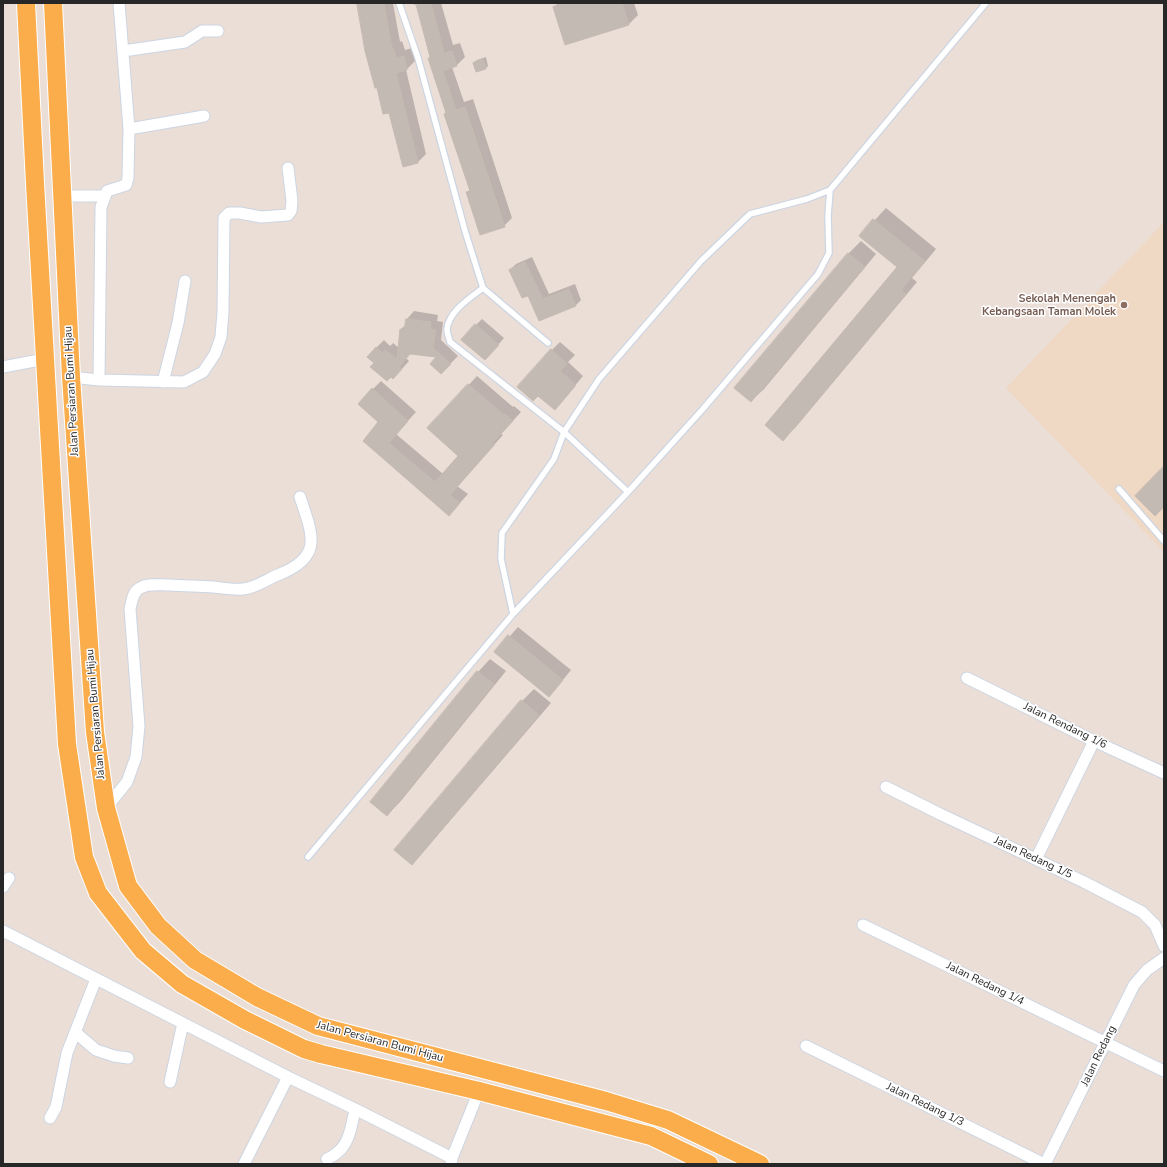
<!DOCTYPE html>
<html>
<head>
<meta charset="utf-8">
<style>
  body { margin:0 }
  #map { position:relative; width:1167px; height:1167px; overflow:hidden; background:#ebded7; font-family:"Nunito Sans",sans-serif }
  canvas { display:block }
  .frame { position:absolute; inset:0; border:4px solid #272727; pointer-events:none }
</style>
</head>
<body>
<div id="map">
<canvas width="1167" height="1167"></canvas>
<div class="frame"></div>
</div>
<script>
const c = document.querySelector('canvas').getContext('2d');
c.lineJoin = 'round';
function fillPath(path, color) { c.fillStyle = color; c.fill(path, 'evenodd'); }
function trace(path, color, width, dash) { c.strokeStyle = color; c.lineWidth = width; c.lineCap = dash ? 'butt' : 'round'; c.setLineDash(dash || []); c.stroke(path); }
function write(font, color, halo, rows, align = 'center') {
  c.font = font + ' "Nunito Sans",sans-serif'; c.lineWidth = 3; c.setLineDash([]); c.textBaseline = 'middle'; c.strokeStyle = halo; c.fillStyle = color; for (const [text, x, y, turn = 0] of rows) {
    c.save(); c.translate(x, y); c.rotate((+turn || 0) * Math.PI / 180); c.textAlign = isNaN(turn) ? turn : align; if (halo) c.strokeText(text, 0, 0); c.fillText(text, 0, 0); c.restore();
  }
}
fillPath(new Path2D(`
  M1164,222V552L1006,388Z`), '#efd8c4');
fillPath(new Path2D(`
  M358,3H393L400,42L402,41L405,50L412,48L415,61L406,70L426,154L418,162L403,166L390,111Z
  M414,3H441L453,45L460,43L465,57L457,65L452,67L464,102L473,99L512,218L504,226L467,193L470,189L429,58L431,57L417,4L414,5Z
  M558,3H634L638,15L629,24L554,7Z
  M486,57L488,66L486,68L474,63L477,60Z
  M886,208L936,249L912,278L917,282L795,428L783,439L898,267L860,236Z
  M861,241L876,254L764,389L751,401L736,388L849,253Z
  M532,257L549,294L575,284L581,300L575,306L539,320L529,294L510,270L516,264Z
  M414,311L438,315L437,321L443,322L441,340L458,356L449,365L438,357L410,353L406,358L409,361L401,370L391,375L375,363L376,348L384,340L390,346L393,343L399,348L401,329L406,325L407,319Z
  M482,319L504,338L491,353L476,325Z
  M560,342L575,355L568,362L583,376L563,400L538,395L552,350Z
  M477,376L513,407L514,406L521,412L501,434L503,435L457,486L468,494L449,515L383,458L380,422L373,389L381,381L416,412L396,434L443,474L460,456L429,428Z
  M518,627L571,670L558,686L496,652Z
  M490,659L506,671L400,802L387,815L372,802L478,672Z
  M534,689L551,703L424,851L412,864L522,701Z`), '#0003');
const building = new Path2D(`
  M357,3H384L392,49H394L396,58L404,56L407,70L396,73L418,163L403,167L389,113L383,114L377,88H375L365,51Z
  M416,3H431L444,53L452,51L457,66L443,71L456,110L465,107L505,227L480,235L466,192L470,191L444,114L446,113L428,58H430Z
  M566,3H622L629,25L565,45L553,7Z
  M483,59L486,69L476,72L473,63Z
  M873,219L925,261L901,290L906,294L783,441L765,425L897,267L859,236Z
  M848,253L865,267L751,402L734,388Z
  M525,262L543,299L569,289L576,306L539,321L528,296L522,298L509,270Z
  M406,319L431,322L430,329L436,330L433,348L451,364L441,374L430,364L436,357L410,354L399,367L402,369L393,379L391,377L387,381L370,367L374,363L367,357L376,347L382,353L385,350L397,359L400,329L404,330Z
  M475,324L499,345L485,360L461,340Z
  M551,349L567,364L560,371L576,385L555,410L538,396L533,401L517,387Z
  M468,384L504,415L505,414L513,421L493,442L495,444L450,495L460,503L449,516L363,441L378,422L358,404L372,388L408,421L389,443L435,482L458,456L427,428Z
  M1164,466V507L1155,516L1135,496Z
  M508,635L563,680L549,697L494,652Z
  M477,671L494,684L387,816L370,802Z
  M521,700L539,715L412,865L394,850Z`);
fillPath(building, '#c2bab3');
trace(building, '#c6bab1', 1);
const service = new Path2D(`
  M399,3L418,58L465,231L483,288L548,343
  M483,288C470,298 449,311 447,329C447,333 449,338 450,342L564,432L628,492
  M1119,489L1164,541
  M513,614L501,559L502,533L554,459L564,432L599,379L701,261L750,214L807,199L830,190
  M308,857L513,614L628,492L702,410L818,274L829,253L828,216L830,190L986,3`);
const minor = new Path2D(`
  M123,51L185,42L202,31H218
  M129,129L204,116
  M63,196H104
  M3,367L45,359
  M71,377L99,380L184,382L203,372L215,354L221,337L223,312L224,218L229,213H240L261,217L288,215L291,211L292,201L288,168
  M99,380L101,207L107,191L126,185L128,178L129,129L119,3
  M163,382L178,323L185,281
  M967,678L1094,741L1164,773
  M886,787L940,814L1084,882L1142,912L1155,925L1164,946
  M106,808L127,782L136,757L139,726L130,609C132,602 132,592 140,588C148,583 160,585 170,585C184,586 198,586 213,587C223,588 233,590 243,589C256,588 267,579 280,574C324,556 312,534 300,497
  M1036,859L1094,741
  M3,887L9,878
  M863,925L1164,1071
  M3,931L288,1077L355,1109L452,1158
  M75,1032L96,1050L114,1056L128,1058
  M806,1046L1044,1164
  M170,1082L183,1023
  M50,1118L56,1107L67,1053L96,979
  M327,1159C331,1157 335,1155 338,1152C350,1142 352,1123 355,1109
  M244,1164L288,1077
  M451,1164L452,1158L479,1091
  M1045,1164L1134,985L1147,970L1164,958`);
const primary = new Path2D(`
  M26,3L35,183L67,744L84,857L98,893L143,951L182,984L245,1020L304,1049L321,1054L479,1091L651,1136L709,1164
  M53,3L71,377L95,732L106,808L128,886L158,926L195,960L257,997L318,1026L606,1101L668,1120L760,1164`);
trace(service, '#ccd5e2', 8);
trace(minor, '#ccd5e2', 13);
trace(primary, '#fff', 20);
trace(service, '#fff', 5.5);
trace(minor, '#fff', 11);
trace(primary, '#fbad4c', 18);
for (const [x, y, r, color] of [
  [1124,305,4,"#8d6e63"]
]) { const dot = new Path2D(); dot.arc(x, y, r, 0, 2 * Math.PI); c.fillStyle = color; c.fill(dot); trace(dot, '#fff', 1.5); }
write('bold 11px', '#785e54', '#fff', [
  ["Sekolah Menengah",1116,299],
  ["Kebangsaan Taman Molek",1116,312]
], 'right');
write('11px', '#272727', '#fff', [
  ["Jalan Persiaran Bumi Hijau",72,391,-93],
  ["Jalan Persiaran Bumi Hijau",96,714,-95],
  ["Jalan Rendang 1/6",1065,726,26],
  ["Jalan Redang 1/5",1033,858,25],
  ["Jalan Redang 1/4",985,984,26],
  ["Jalan Persiaran Bumi Hijau",380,1042,15],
  ["Jalan Redang",1099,1056,-64],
  ["Jalan Redang 1/3",925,1105,26]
]);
</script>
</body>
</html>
